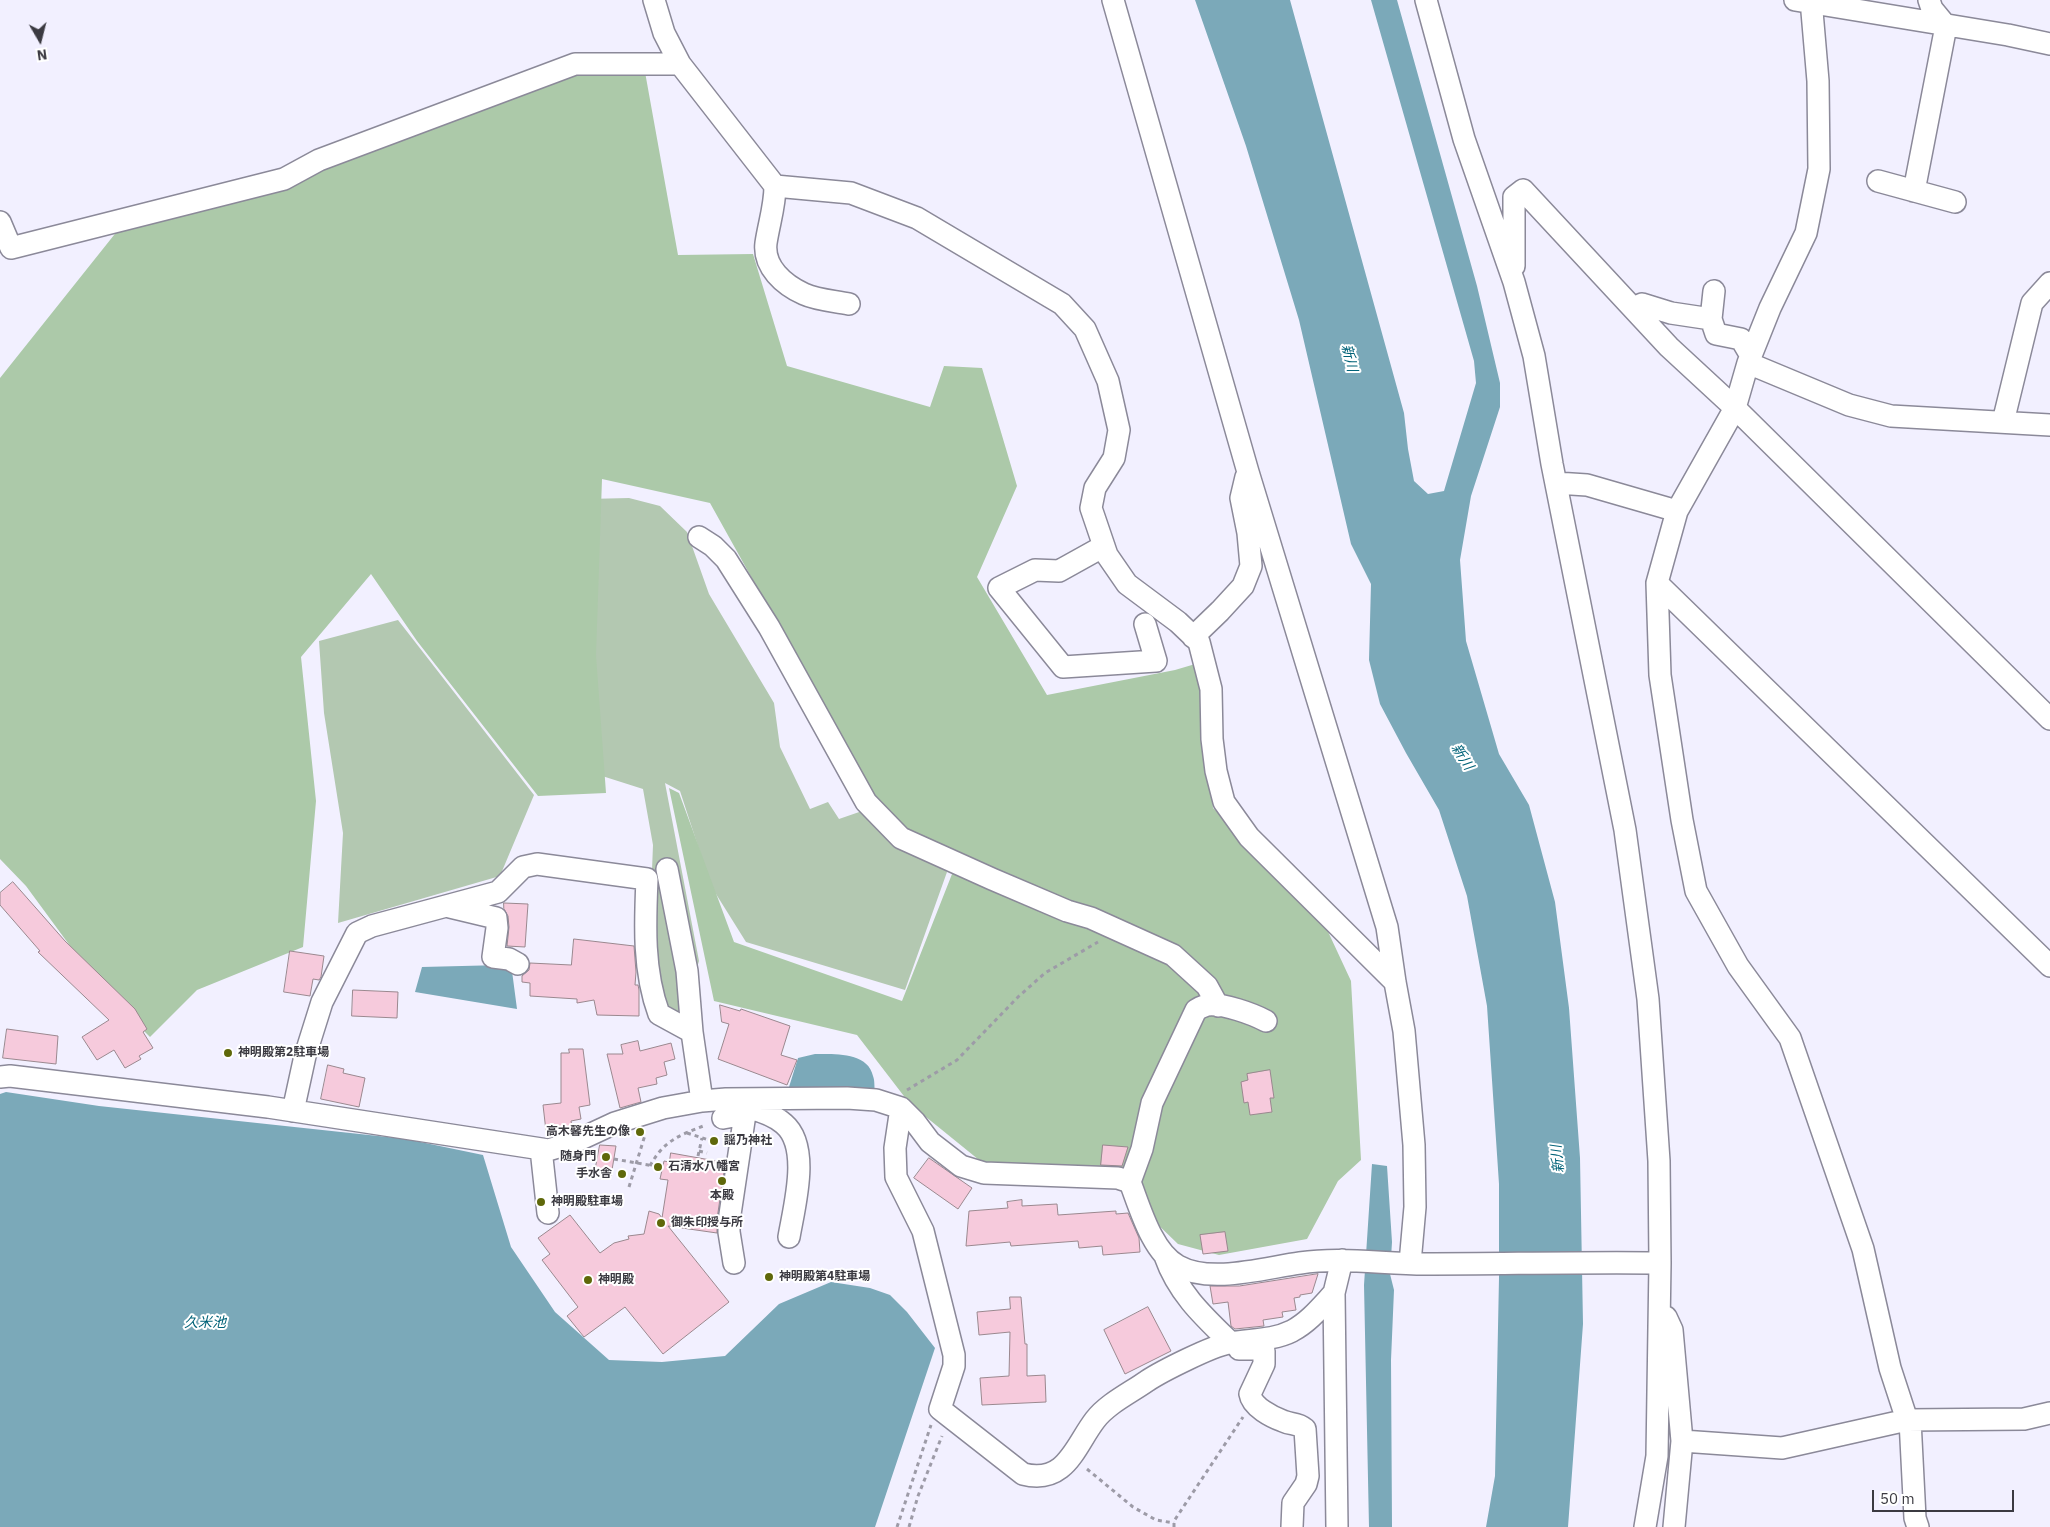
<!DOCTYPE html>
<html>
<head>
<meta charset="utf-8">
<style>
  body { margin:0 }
  #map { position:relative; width:2050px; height:1527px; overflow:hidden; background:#f2f0ff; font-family:"IBM Plex Sans",sans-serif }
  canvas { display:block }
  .north { position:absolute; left:15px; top:15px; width:50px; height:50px; -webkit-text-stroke:4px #fff; paint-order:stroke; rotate:172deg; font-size:14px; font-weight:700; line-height:20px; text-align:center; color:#3b3a41 }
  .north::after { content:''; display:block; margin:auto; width:18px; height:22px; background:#3b3a41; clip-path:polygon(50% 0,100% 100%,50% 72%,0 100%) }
  .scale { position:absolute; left:1872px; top:1490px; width:142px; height:22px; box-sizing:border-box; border:2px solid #3b3a41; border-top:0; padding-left:6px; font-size:15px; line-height:18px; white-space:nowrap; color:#3b3a41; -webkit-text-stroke:4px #fff; paint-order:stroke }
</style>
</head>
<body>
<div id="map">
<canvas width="2050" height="1527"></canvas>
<div class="north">N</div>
<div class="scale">50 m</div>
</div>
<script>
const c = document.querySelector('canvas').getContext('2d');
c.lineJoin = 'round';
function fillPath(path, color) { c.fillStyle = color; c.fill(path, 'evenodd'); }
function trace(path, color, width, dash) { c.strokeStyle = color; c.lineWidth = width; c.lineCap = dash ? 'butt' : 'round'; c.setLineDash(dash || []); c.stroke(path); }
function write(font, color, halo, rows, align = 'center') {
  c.font = font + ' "IBM Plex Sans","Noto Sans JP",sans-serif'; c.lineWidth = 4; c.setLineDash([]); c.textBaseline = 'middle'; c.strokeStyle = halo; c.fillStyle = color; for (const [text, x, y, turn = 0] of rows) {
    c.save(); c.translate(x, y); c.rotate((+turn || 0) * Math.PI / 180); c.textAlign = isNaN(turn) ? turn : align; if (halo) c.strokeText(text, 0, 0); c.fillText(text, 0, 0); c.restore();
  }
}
fillPath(new Path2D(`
  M629,498L660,506L687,532L709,594L774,703L780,747L810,809L828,802L839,819L865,810L943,865L947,872L905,990L746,942L711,886L680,791L665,783L699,961L681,1021L663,1012L649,944L653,845L643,789L599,775L587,499Z
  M398,620L534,795L500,876L338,923L343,833L324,713L319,641Z`), '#b3c8b1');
fillPath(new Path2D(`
  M645,72L678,255L753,254L787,366L930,407L944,366L982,368L1017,486L977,577L1047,695L1175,670L1202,662L1213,808L1317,908L1351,981L1361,1160L1338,1181L1307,1239L1219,1255L1178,1244L1150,1217L1130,1170L984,1164L910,1104L857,1035L714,1001L669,788L679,793L734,942L902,1001L954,869L882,812L710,503L602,479L596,655L606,793L538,796L417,641L371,574L301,657L316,801L303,947L197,990L150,1037L101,988L26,886L0,859V378L122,225L336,160L564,75Z`), '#acc9a9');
fillPath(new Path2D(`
  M1195,0H1290L1404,413L1408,449L1414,481L1428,494L1444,491L1476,383L1474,361L1371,0H1397L1477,286L1500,383V407L1471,496L1460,560L1466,641L1499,754L1529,805L1555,902L1569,1008L1580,1158L1583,1324L1568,1527H1486L1495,1476L1499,1278V1184L1487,1006L1467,896L1439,810L1406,753L1380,704L1369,660L1371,584L1351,544L1299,320L1246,146Z
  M502,965L512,971L517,1009L415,992L422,967Z
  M815,1054C834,1054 868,1052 873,1076C875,1081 874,1086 875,1092L789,1087L798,1058Z
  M6,1092L99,1106L406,1139L483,1155L511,1247L555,1312L609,1360L662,1362L725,1356L779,1304L831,1282L870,1288L890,1295L907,1312L935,1348L875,1527H0V1094Z
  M1372,1164L1387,1166L1392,1242L1390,1274L1394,1290L1391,1360L1392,1527H1369L1364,1285Z`), '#7ba9b9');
const building = new Path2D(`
  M13,882L65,941L135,1009L147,1029L143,1032L153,1048L139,1056L141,1059L125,1068L114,1050L97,1060L82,1037L109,1020L38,952L40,951L0,905V893Z
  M504,903L528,904L525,947L507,946L509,927L508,916L504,909Z
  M574,939L634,946L636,972L635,985H638L639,990V1016L597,1015L594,1000L577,1003V999L530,996V983L522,982V976L529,970L530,963L571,965Z
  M290,951L324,956L321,977L319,980L313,979L310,996L284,992Z
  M353,990L398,992L397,1018L352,1016Z
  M720,1005L740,1011L741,1009L790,1026L781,1055L797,1060L787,1085L718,1059L729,1024L722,1022Z
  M7,1029L58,1036L56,1064L3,1058Z
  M638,1041L640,1051L671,1043L675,1059L664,1062L667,1075L656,1078L657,1084L638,1088L641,1102L620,1108L607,1054H623L621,1045Z
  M569,1049H583L590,1105L579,1107L581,1119L571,1121L572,1127L546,1131L543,1105L561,1103V1053H569Z
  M328,1065L344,1069L343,1073L365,1078L359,1107L321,1099Z
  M1270,1070L1274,1098H1270L1272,1112L1250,1115L1248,1102L1244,1103L1241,1082L1248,1080L1247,1074Z
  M600,1145L616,1146L611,1176L595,1172Z
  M1103,1145L1128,1147L1122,1166L1101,1165Z
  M671,1153L716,1161L714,1170L724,1172L717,1219V1233L668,1226L729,1302L663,1354L625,1307L584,1337L567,1316L578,1307L542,1260L550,1254L538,1238L570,1215L600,1253L614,1243L629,1239L628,1236L644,1234L649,1211L659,1214L662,1218L668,1180L660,1179L664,1161L669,1162Z
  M929,1158L972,1188L958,1209L914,1178Z
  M1022,1200V1206L1057,1204L1058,1215L1116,1211V1214L1128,1213L1139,1238L1140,1252L1103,1255L1102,1246L1079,1248L1078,1241L1011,1246L1010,1242L966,1246L969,1211L1008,1208L1007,1202Z
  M1225,1232L1228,1251L1203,1254L1200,1235Z
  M1318,1274L1312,1293L1300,1295V1297L1294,1298L1296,1310L1282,1312L1283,1317L1263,1320L1264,1326L1235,1329L1231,1326L1228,1302L1213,1304L1210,1286H1239Z
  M1010,1297H1021L1025,1344H1027V1376L1045,1375L1046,1402L982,1405L980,1378L1009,1376L1010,1332L979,1335L977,1312L1010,1309Z
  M1148,1307L1171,1351L1125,1374L1104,1330Z`);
fillPath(building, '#f6cadc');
trace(building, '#9a888f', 1);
const minor = new Path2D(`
  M654,0L664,33L680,64L775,186L851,193L917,218L1062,304L1085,329L1108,381L1119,430L1114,458L1095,488L1091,508L1107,555L1127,584L1178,622L1199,642L1211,689L1212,739L1216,771L1224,802L1249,837L1395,982
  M1113,0L1248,472L1387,927L1395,982L1404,1031L1414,1145L1415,1207L1410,1263
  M1426,0L1464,139L1514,282L1534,356L1552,464L1625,830L1648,999L1659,1161L1660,1263L1657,1456L1645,1527
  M1795,0L2008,35L2050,44
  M1878,181L1955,202
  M775,186C775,206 769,223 766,243C763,267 784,285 804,294C817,300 835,301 849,304
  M1914,191L1946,26L1932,9L1929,0
  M0,222L11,248L284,179L319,160L575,64H680
  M1514,266V197L1523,190L1669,347L1735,408L1748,363L1849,405L1891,416L2050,425
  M1714,291L1711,319L1716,334L1741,339L1751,356
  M1633,308L1642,304L1671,313L1711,319
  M1748,363L1770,308L1806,233L1819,169L1818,81L1811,0
  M2003,422L2032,303L2050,283
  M1556,483L1587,485L1677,511L1735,408L2050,719
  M1677,511L1657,583L1660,675L1682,820L1696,891L1738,966L1790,1038L1863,1249L1890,1368L1907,1420
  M699,537L713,546L726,559L769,627L866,802L901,838L992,879L1067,911L1091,918L1173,955L1207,986L1218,1006
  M1104,546L1059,571L1035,570L999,588L1063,667L1156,661L1145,624
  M1657,583L2050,966
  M1193,637L1220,611L1243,586L1251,566L1248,533L1241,498L1246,477
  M667,869L687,971L692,1032
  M450,907L496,918L497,928L493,957L509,959L518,964
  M0,1077L10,1076L268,1107L548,1150L572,1143L615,1123L663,1108L702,1101L726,1099L847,1098L876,1100L901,1108L915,1122L930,1142L961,1166L984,1173L1118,1178L1130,1182C1140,1208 1152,1252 1178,1266C1210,1284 1264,1268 1300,1263C1341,1257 1383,1264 1425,1264C1503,1264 1581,1262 1660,1263
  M749,1108C761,1111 774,1115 784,1124C811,1147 794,1207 789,1237
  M901,1108L895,1148L896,1177L923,1231L954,1355V1366L940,1409L1023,1474C1066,1485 1075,1446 1095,1420C1107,1404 1130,1393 1147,1381C1162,1371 1212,1346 1229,1343C1250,1339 1272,1341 1292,1331C1309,1322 1321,1307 1334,1293
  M293,1111L305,1056L322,1002L357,933L372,926L498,892L523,867L537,864L647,879C645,924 643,971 659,1014L692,1032L702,1101
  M723,1118L745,1114
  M541,1149L548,1213
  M1130,1182L1142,1149L1152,1103L1196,1010C1199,1008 1204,1006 1207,1005C1223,1003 1253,1014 1266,1021
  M1165,1256C1178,1293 1203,1316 1231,1343
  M734,1263L729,1232V1221L745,1114L754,1099
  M1666,1317L1672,1330L1682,1441L1782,1448L1907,1420L2024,1419L2050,1413
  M1239,1349H1257L1264,1351V1364L1250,1394C1252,1407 1272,1417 1283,1421C1291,1425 1297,1422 1305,1429L1308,1476L1306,1484L1293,1503L1292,1527
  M1910,1420L1915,1518L1918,1527
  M1337,1527L1334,1293L1342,1260
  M1674,1527L1682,1441`);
trace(minor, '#8b8999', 24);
trace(new Path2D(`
  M907,1090L957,1060L1018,997L1045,973L1098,942
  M687,1133L709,1140
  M699,1151L707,1153
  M698,1156L702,1138
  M614,1159L654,1166
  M650,1166C664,1140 680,1135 706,1125
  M629,1187L645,1135
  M1087,1469L1133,1507L1156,1520L1174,1523
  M897,1527L931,1425
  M909,1527L918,1496L942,1436
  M1174,1527V1521L1243,1417`), '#9d9ba7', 3, [4, 4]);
trace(minor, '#fff', 21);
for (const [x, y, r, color] of [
  [228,1053,5,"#5f680a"],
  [640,1132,5,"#5f680a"],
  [714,1141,5,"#5f680a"],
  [606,1157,5,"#5f680a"],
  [658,1167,5,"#5f680a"],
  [622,1174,5,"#5f680a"],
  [722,1181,5,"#5f680a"],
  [541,1202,5,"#5f680a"],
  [661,1223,5,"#5f680a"],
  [769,1277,5,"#5f680a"],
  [588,1280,5,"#5f680a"]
]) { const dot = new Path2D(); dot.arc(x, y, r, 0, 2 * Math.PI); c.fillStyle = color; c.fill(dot); trace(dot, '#fff', 2); }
write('bold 12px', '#3b3a41', '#fff', [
  ["神明殿第2駐車場",238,1053],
  ["高木馨先生の像",630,1132,"right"],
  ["謡乃神社",724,1141],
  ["随身門",596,1157,"right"],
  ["石清水八幡宮",668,1167],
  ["手水舎",612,1174,"right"],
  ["本殿",722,1196,"center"],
  ["神明殿駐車場",551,1202],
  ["御朱印授与所",671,1223],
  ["神明殿第4駐車場",779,1277],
  ["神明殿",598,1280]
], 'left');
write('italic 14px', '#006278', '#fff', [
  ["新川",1349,358,76],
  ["新川",1462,757,57],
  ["新川",1558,1159,-96],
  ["久米池",205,1323]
]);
</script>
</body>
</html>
